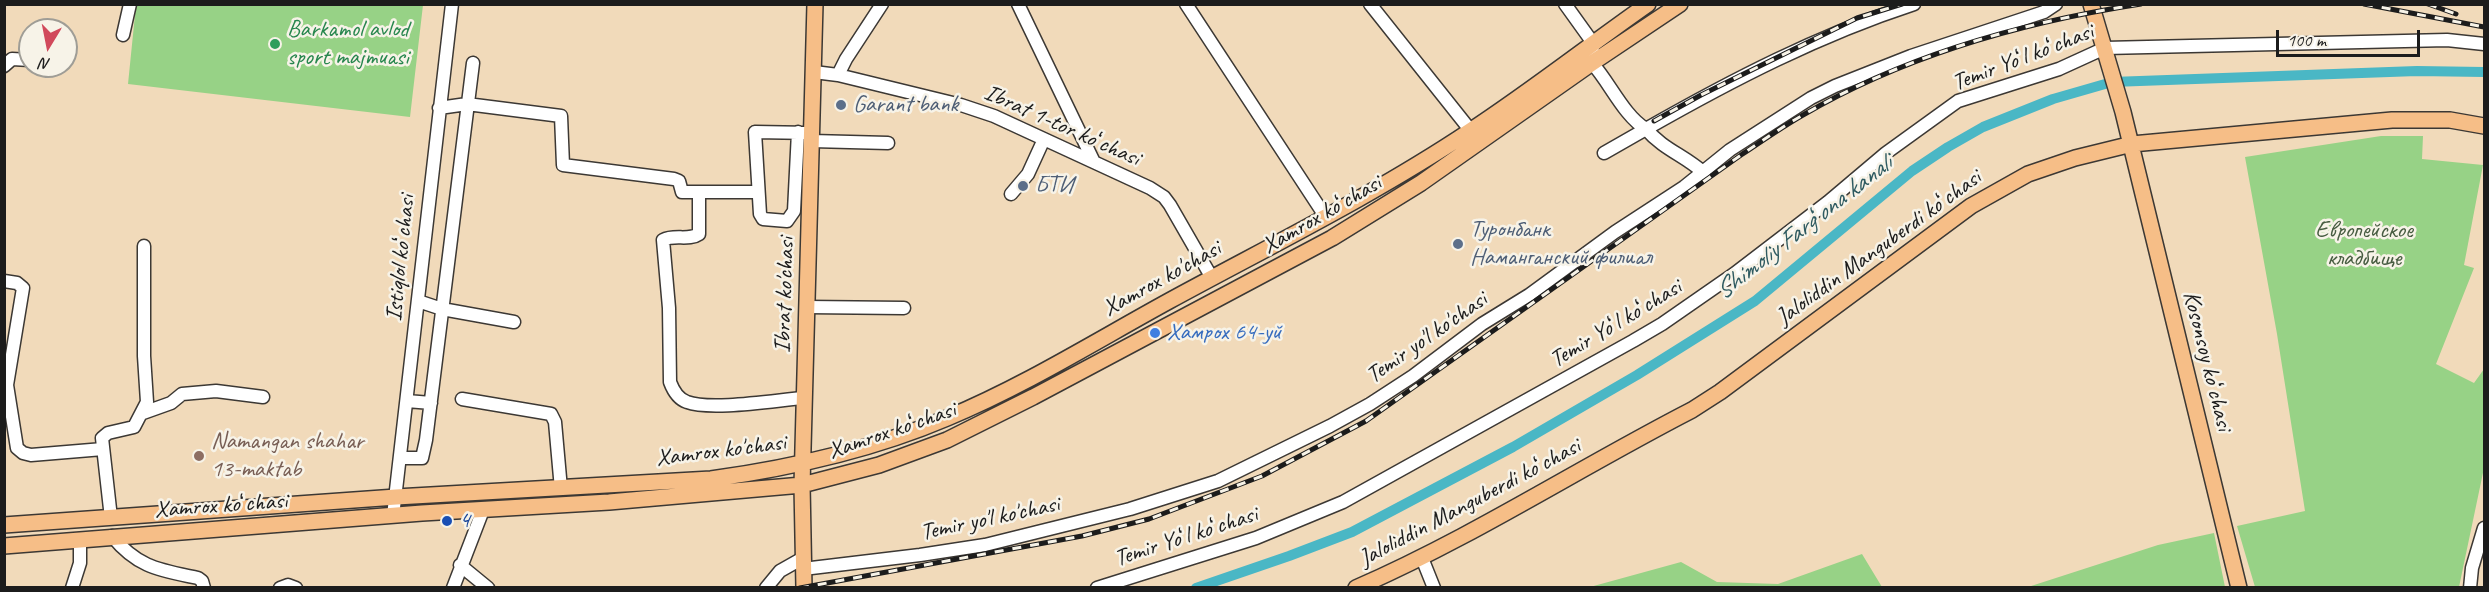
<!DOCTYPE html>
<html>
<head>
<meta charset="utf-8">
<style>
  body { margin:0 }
  #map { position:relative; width:2489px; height:592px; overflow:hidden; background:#f1daba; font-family:Caveat,sans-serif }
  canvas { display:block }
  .frame { position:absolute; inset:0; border:6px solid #1c1c1c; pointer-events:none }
  .north { position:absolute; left:18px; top:18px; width:60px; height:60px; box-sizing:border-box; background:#f7f3e8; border:2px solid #9f9d96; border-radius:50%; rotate:190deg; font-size:16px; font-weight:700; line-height:24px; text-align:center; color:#1c1c1c }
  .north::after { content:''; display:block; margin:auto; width:21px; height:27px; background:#d1495b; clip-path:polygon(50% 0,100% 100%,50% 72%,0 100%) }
  .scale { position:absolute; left:2276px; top:30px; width:144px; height:27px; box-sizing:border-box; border:3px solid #1c1c1c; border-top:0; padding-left:8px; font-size:18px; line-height:21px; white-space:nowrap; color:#1c1c1c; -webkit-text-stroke:4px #f7f3e8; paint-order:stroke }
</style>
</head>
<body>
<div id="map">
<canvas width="2489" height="592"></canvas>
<div class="frame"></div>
<div class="north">N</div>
<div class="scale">100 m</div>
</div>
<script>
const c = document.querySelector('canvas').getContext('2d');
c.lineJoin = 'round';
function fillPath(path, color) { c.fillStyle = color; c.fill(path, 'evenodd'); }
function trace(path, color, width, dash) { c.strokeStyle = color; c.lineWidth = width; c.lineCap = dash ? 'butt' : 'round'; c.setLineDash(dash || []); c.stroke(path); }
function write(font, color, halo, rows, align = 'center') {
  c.font = font + ' Caveat,sans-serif'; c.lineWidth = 5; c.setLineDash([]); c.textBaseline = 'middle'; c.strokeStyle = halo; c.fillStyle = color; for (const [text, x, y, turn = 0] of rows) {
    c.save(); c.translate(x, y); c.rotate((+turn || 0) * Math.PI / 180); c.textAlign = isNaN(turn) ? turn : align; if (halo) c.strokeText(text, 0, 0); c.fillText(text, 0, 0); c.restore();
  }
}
fillPath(new Path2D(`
  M136,5H423L410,117L128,84Z
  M2381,136H2423L2422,159L2483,165L2464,265L2474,268L2436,364L2474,383L2484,369V468L2459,587H2255L2237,526L2305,511L2277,334L2245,157Z
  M2214,533L2225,587H2028L2158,545Z
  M1862,554L1882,587H1590L1681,562L1717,582L1778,584Z`), '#97d286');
trace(new Path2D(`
  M1196,588L1289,556L1352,532L1513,447L1637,375L1755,301L1912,171L1948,147L1983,127L2053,99L2112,82L2417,71L2484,72`), '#4ab7c5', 10);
const minor = new Path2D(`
  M1018,4L1094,162
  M1186,4L1325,216
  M1370,4L1471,131
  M1565,4L1593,43L1592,63C1610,83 1624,116 1646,129C1732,80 1819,35 1914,4
  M123,35L130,4
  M4,66L12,59L30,60
  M814,72L838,75L961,105L994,116L1150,188L1164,197L1170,205L1212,278
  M838,75L846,59L882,4
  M439,108L467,104L561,116L563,165L674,179L679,181L682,192H699
  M798,132L794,211L787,221L763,219L760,214L755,132L812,133
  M812,141L888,143
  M1604,153L1646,129C1664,150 1684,155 1704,173
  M758,192H699V234C689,241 674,234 663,240L669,308L670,382C673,390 678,399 687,402C711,411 777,400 804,398
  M1011,194L1028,174L1044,139
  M4,281L17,283L23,288L7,385L17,448L23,453L31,455L103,449
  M418,301L442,309L514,322
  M807,307L904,308
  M462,399L551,414L555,422L561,489
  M407,401L431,403
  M143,413L171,403L182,394L216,391L263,397
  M400,458H422L426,440L473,63
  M393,516L452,4
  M111,518L102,438L108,433L134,427L147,402L144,356V246
  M112,536C138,568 160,570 198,578L202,581L204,588
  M1422,558L1434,588
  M460,565L488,588
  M803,569L920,555L985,545L1130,509L1218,481L1330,426L1370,404L1413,376L1482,324L1529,295L1615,232L1684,187L1730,150L1811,98L1835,86L1911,56L2044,12L2056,4
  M72,588L80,563V540
  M280,588L288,585L296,588
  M453,588L483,510
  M766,588L780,571L803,558
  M1097,588L1256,538L1343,502L1633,341L1662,324L1734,274L1828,202L1886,153L1958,101L2059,69L2105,48L2447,40L2484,44
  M2470,588L2472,568L2484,528`);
const major = new Path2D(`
  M2091,4L2123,112L2239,588
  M4,525L396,497L711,479C791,468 872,450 947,418C1024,386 1096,341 1169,301C1270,246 1374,195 1470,131C1531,91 1588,46 1648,4
  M4,546L422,513L609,502L802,485L879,465L947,440L1033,397L1332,238L1421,183L1592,63L1680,4
  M804,588L802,485L815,4
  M1356,588C1473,537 1579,468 1692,410L1720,392L1971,206L2028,174L2075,158L2132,144L2392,120H2450L2484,126`);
trace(minor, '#3c3834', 15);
trace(major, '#3c3834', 18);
trace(minor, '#fff', 12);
trace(major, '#f6be87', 15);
const rail = new Path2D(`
  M2364,4L2484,27
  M2428,4L2456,14
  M1654,121L1701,95L1857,18L1902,4
  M800,588L1082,536L1149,519L1262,476L1366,421L1741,155C1762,141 1782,127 1803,115C1906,55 2023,22 2141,4`);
trace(rail, '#1c1c1c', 5);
trace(rail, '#f7f3e8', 3, [9]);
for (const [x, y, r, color] of [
  [275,44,6,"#2e9e5b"],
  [841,105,6,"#5c6f8a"],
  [1023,186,6,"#5c6f8a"],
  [1458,244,6,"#5c6f8a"],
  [1155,333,6,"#3f7fe0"],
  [199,456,6,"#8d6e63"],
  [447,521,6,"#1a4fb4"]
]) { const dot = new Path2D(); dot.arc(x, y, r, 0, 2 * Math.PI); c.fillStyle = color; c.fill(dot); trace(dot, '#f7f3e8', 2); }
write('24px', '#27864d', '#f7f3e8', [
  ["Barkamol avlod",287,30],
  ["sport majmuasi",287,58]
], 'left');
write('24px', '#1c1c1c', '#f7f3e8', [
  ["Temir Yoʻl koʻchasi",2023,58,-21],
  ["Ibrat 1-tor koʻchasi",1062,126,24],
  ["Xamrox koʻchasi",1322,215,-30],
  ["Jaloliddin Manguberdi koʻchasi",1879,248,-36],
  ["Istiqlol koʻchasi",401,258,-84],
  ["Xamrox ko'chasi",1162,279,-29],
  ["Ibrat ko'chasi",785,295,-88],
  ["Temir Yoʻl koʻchasi",1616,324,-31],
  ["Temir yo'l ko'chasi",1427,338,-35],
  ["Kosonsoy koʻchasi",2207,361,76],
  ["Xamrox koʻchasi",892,431,-19],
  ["Xamrox ko'chasi",721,451,-7],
  ["Jaloliddin Manguberdi koʻchasi",1470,503,-28],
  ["Xamrox koʻchasi",221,506,-4],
  ["Temir yo'l ko'chasi",990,519,-12],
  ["Temir Yoʻl koʻchasi",1186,537,-18]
]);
write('24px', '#4e5e75', '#f7f3e8', [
  ["Garant bank",853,105],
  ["БТИ",1035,186],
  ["Туронбанк",1470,230],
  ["Наманганский филиал",1470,258]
], 'left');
write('24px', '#475c41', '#f7f3e8', [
  ["Европейское",2364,231],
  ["кладбище",2364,259]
]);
write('24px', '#366cbe', '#f7f3e8', [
  ["Хамрох 64-уй",1167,333]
], 'left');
write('24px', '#785e54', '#f7f3e8', [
  ["Namangan shahar",211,442],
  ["13-maktab",211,470]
], 'left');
write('24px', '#164399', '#f7f3e8', [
  ["4",459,521]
], 'left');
write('italic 26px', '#2e5a60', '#f7f3e8', [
  ["Shimoliy Fargʻona kanali",1804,228,-38]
]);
</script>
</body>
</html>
